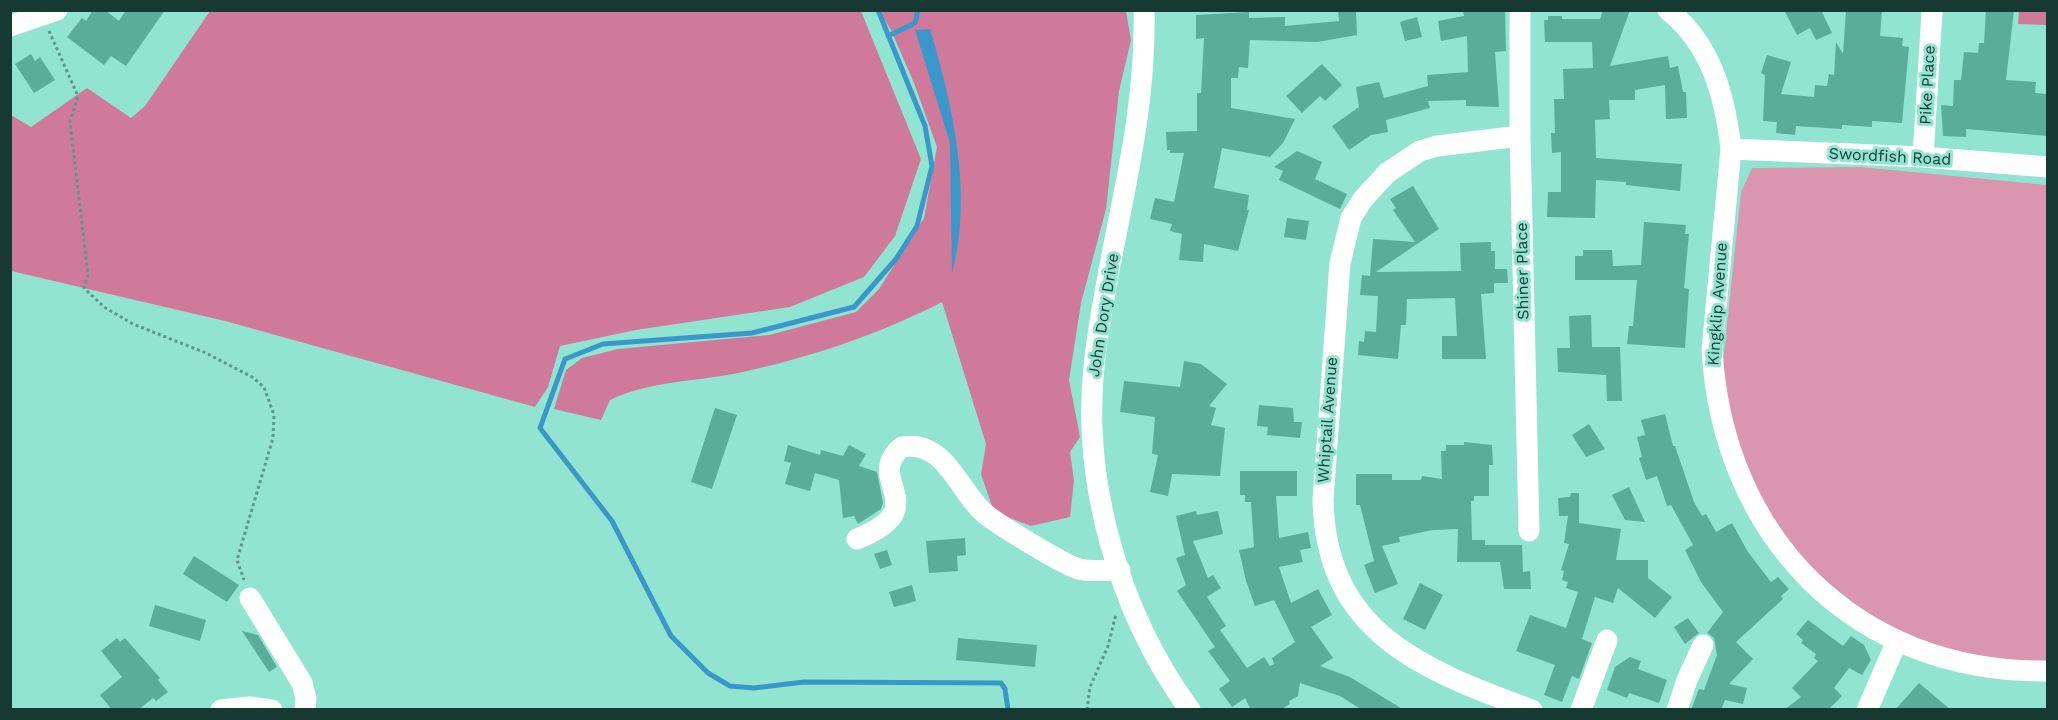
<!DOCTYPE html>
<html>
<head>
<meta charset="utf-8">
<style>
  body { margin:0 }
  #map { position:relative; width:2058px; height:720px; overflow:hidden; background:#91e5d0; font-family:"Work Sans",sans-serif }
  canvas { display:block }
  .frame { position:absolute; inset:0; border:12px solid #163931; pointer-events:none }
</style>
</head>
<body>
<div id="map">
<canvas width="2058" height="720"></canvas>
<div class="frame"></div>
</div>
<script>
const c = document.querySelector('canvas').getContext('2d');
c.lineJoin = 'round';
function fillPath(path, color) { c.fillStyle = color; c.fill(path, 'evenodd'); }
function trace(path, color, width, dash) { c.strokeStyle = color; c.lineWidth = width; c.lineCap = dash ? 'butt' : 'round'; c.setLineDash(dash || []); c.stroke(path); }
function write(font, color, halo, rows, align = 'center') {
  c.font = font + ' "Work Sans",sans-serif'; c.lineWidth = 6; c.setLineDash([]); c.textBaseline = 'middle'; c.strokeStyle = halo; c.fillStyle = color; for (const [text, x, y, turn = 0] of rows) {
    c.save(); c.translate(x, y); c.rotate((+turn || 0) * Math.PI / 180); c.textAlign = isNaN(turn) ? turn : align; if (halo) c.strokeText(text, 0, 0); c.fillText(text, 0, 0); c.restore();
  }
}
fillPath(new Path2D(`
  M1861,167L2047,185V662L1983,659L1930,647L1883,627L1809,567L1774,524L1750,479L1730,420L1723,363L1741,192L1752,168Z`), '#da96ae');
fillPath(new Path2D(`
  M210,11H861L921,159L895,236L864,277L790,307L636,330L560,346L548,387L535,407L225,321L11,271V115L31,127L87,88L131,118L145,106Z
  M879,11H1126L1131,40L1119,91L1106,209L1081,303L1069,380L1080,437L1070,452L1074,480L1070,517L1031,526L994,512L981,474L986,444L942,302C880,334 811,357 743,372C698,382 652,380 610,400L601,420L554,409L566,370L582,358L618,349L769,335L856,312L879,289L924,218L937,147L914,83L891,30Z
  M2019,11H2047V25L2018,24Z`), '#d07a9b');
fillPath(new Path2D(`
  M930,29C953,108 973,192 952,274L950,143L915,30Z`), '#3a97c9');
trace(new Path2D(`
  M878,10L925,126L932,166L917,226L896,259L854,307L752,333L603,344L565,359L540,428L612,521L671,636L708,673L730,686L754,688L804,682L1001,683L1005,689L1008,710
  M888,36L915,23L918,10`), '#3a97c9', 5);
fillPath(new Path2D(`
  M93,10H105L119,21L126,10H165L126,66L111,56L104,65L67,37L82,18L86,21Z
  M1338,10H1356L1357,35L1317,42L1250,40L1248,68L1239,67L1238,78H1231V108L1295,119L1283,143L1270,157L1222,148L1214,188L1249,195L1247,210H1249L1238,251L1204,244L1203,262L1179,260L1182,234L1170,231L1172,224L1150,219L1155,198L1174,202L1184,153H1170V150H1167L1166,132L1197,131V93H1201L1204,38L1196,39V15L1249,12V18L1285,17V26L1339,21Z
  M1463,10H1505L1506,51L1495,52L1499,107L1466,106V100L1428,101L1430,108L1386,120L1388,132L1371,135L1349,150L1332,126L1359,107L1356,87L1379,82L1384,98L1428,86L1427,75L1468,72L1467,36L1441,41L1438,21L1464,16Z
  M1603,10H1630L1610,66L1668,56L1670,68L1678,66L1683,92H1686L1687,118L1666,119L1665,85L1635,90V100H1609L1610,119L1595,120L1596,158L1682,164L1680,191L1626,185V182L1596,180L1595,218L1547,217L1548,192H1561V152L1552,153L1551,133H1555L1554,99H1564L1563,69L1593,68L1592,42H1545L1544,20H1548V16H1562V19H1600Z
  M1784,10H1821L1832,33L1816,40L1810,28L1797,35Z
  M1846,10H1882L1880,36L1903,38L1902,46L1909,47L1902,123L1872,121V127L1842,125V129L1796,126L1795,135L1776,133L1777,122L1763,121L1765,75L1761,73L1767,55L1791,62L1781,94L1814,97L1815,85L1827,86L1829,74L1834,75L1836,42L1843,54Z
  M1986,10H2014L2006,80L2036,82L2035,93L2048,94V136L1966,129V137L1943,136L1941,105L1953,106L1954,80H1961L1964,52L1978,53L1979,43H1984Z
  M1417,17L1422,37L1405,41L1400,22Z
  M31,54L35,61L40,57L55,80L34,93L15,64Z
  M1322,64L1342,85L1325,101L1320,96L1302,113L1286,96Z
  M1297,151L1322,162L1315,179L1347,194L1340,209L1279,180L1283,171L1274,167Z
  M1413,186L1439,229L1376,272L1461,271L1460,243L1491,242V251H1495V269H1507L1508,283H1494V293L1481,294L1486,359H1442V336H1457L1455,298L1407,299L1406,325H1401L1398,359L1358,355L1359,341L1364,342L1365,331L1376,332L1378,296L1360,295L1362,275L1370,276L1373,239L1415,242L1393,210L1396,208L1390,199Z
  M1287,218L1309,221L1306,240L1284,237Z
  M1644,222L1686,225L1685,234H1689L1684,288L1689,289L1685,348L1627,344L1629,326H1633L1637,280H1575V256H1583V250H1612L1613,266L1641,265Z
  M1591,315L1592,347H1620L1622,401H1607L1606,375L1558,372L1557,348H1570L1569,316Z
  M1184,361L1201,364L1227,384L1209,406L1216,408L1211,425L1225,428L1220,476L1172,474L1168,496L1150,492L1158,455L1152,454L1155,417L1120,412L1124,381L1180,387Z
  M1259,405L1293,408L1294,422H1302L1300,438L1267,435L1268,427L1257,426Z
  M715,408L737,415L712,489L691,482Z
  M1665,414L1673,446H1675L1694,502L1702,516L1706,514L1716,532L1732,523L1748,552L1771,582L1778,577L1789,589L1781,596L1783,599L1736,642L1753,659L1729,684L1747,688L1743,704L1725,700L1721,710H1691L1699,689L1704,690L1717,655L1714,638L1707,633L1723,612L1701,582L1685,550L1693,545L1671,505L1667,506L1657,476L1646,480L1639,458L1642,457L1637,437L1645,435L1641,420Z
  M1589,424L1605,449L1586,457L1572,435Z
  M1464,442L1492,445L1493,465H1489V496H1474V501H1471L1472,540H1485V545H1522L1523,572L1530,571L1531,589H1504L1500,562H1457L1458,529L1433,530L1399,537L1400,542L1382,546L1398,584L1375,593L1364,565L1374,561L1360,505H1356V474H1392V480H1421L1422,476L1442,479L1441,451H1446V445H1464Z
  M788,445L820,455L821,450L843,456L849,445L866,454L859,466L877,472L883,503L881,509L858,524L854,516L843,518L839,480L815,473L810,491L785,484L791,463L784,461Z
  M1240,471H1297V496H1276L1279,538L1308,532L1311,548L1300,550L1303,562L1279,567L1291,603L1318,589L1332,615L1311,627L1333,658L1320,666L1350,677L1404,710H1362L1340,696L1300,683L1298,696L1289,701L1290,704L1280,710H1251L1245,698L1232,707L1219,689L1230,681L1208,651L1215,647L1177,591L1186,585L1176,558L1185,555L1176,516L1196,511L1197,515L1218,511L1223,534L1193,541L1208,578L1213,575L1221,588L1207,597L1226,626L1220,630L1247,668L1264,657L1270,666L1274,664L1272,658L1295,642L1274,600L1255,606L1246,581L1239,550L1254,547L1251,502H1245V495H1240Z
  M1629,487L1645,522L1625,520L1612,495Z
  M1571,493H1579V523L1621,529L1616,560H1648V578L1672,597L1655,618L1618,588L1613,603L1595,597L1582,639L1592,643L1579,679L1572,676L1562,702L1544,695L1555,665L1516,651L1530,615L1566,628L1578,592L1566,588L1568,582L1562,580L1564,571L1561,570L1569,544L1564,543L1568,516H1559L1558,498L1570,497Z
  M965,538L966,555L957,556L958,571L929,573L926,541Z
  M887,550L892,565L880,569L874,554Z
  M194,556L239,585L227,602L183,574Z
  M1420,583L1443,595L1425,630L1403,619Z
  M912,585L916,601L894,607L889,592Z
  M155,605L206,620L200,641L149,626Z
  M1688,618L1699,633L1685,644L1674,627Z
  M1808,620L1843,646L1851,636L1864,645L1871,660L1862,675L1849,668L1834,688L1842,696L1828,710H1784L1801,697L1792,688L1818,661L1814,658L1816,654L1801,643L1803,640L1796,634Z
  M242,631L258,635L277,667L269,672Z
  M117,638L120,642L125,638L160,678L158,680L168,692L156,701L153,698L138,710H112L100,695L122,677L101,651Z
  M958,638L1037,645L1035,667L956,660Z
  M1630,657L1641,661L1638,669L1667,680L1659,703L1629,693L1627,698L1607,690L1615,667Z
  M1919,683L1951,710H1895Z`), '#59ad99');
trace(new Path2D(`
  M49,31L78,96L70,122L88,275L84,288L104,307L133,324L206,353L252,377L264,387L274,415L273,438L237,560L244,580
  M1087,710L1090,687L1108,646L1116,614`), '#5a9888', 3, [3, 3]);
trace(new Path2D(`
  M1144,10C1147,131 1109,239 1095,357C1080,477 1118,612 1190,710
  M1520,10V136L1529,531
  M1668,10C1712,45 1725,97 1731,149L1712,350C1723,538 1856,674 2048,671
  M10,26L57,10
  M1520,136L1437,146L1420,151L1387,173L1363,199L1351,218L1340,263L1323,500C1326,634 1424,670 1532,710
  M1731,149L1923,157L2048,167
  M1923,157L1932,12
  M857,539C937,507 862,479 902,447C944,439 958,489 983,512C995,523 1064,565 1079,569C1091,572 1107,570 1120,570
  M250,598L302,683L306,698L305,710
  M221,710L250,707L272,710
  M1581,710L1607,640
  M1677,710L1687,680L1703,645
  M1867,710L1897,641`), '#fff', 21);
write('16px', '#163931', '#91e5d0', [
  ["Pike Place",1928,85,-87],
  ["Swordfish Road",1890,157,3],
  ["Shiner Place",1523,271,-91],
  ["Kingklip Avenue",1718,304,-86],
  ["John Dory Drive",1104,315,-81],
  ["Whiptail Avenue",1328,420,-86]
]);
</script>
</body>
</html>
